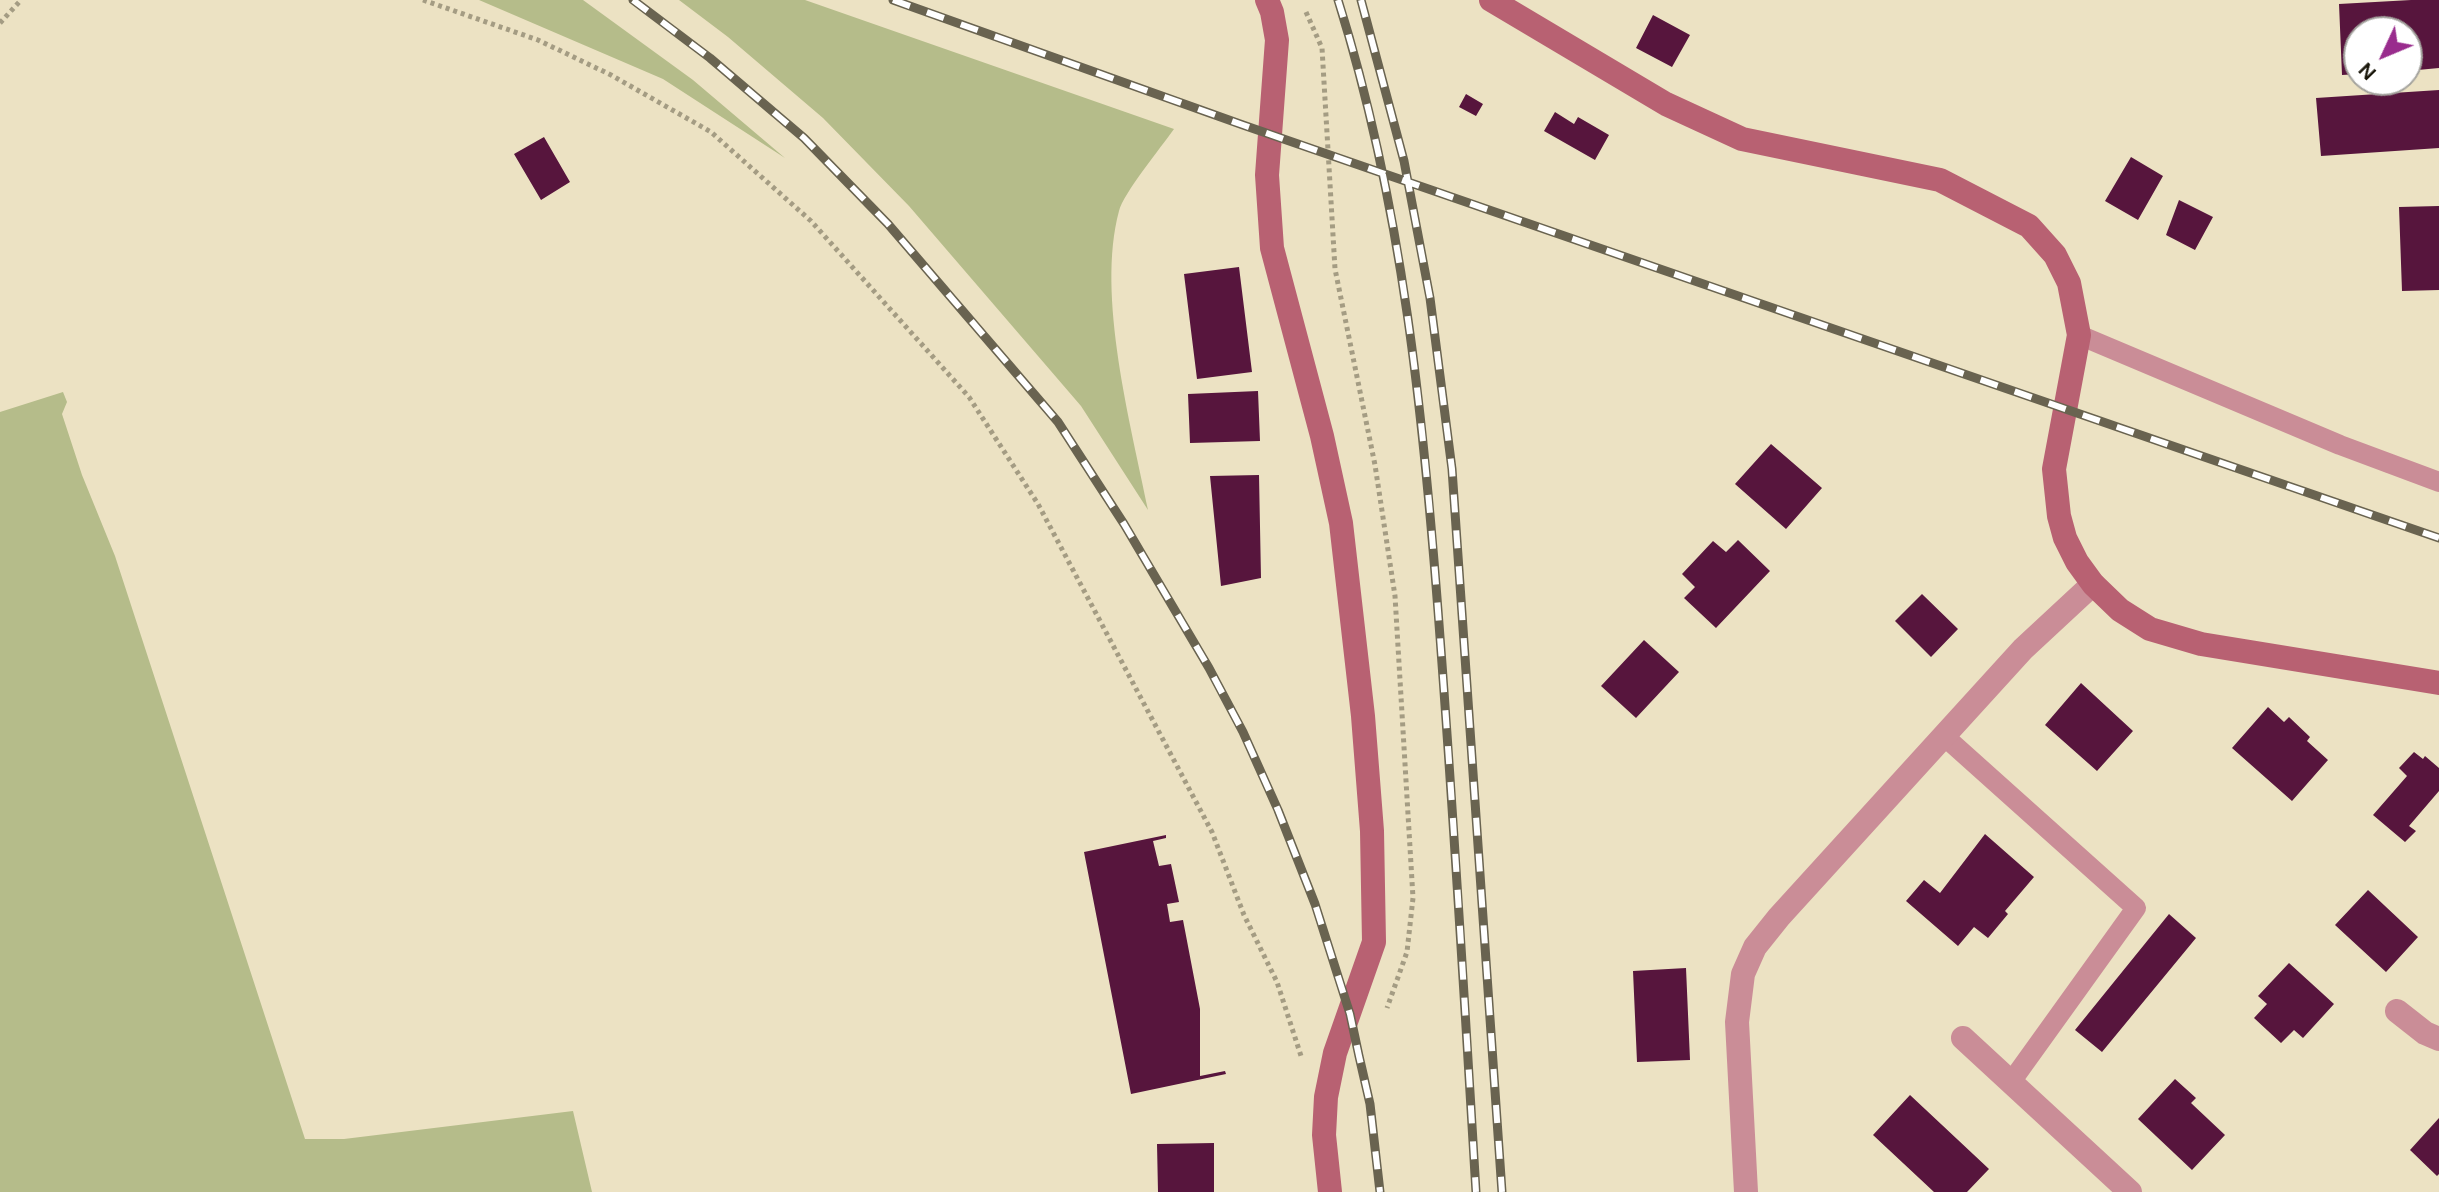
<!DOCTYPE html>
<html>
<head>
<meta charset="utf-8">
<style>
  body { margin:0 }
  #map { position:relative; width:2439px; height:1192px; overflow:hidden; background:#ece2c3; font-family:Karla,sans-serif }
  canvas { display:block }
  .north { position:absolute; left:2343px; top:16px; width:80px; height:80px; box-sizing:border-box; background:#fff; border:2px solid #a3a29d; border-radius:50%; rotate:226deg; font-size:22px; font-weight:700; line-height:32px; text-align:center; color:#19160a }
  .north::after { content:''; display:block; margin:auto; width:28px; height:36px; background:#992c8d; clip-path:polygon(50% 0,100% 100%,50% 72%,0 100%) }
</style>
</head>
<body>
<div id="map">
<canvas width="2439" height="1192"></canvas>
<div class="north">N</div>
</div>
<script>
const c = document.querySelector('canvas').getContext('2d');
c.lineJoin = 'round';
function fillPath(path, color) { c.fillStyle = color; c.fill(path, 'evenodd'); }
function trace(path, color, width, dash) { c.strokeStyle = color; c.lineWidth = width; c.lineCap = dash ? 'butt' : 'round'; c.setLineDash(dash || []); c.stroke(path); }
fillPath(new Path2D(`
  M479,0H583L693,80L785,158L663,79Z
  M679,0H805L1174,129C1162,146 1123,194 1119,211C1096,296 1131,424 1148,510L1081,406L909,206L823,118L728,37Z
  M63,392L67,402L62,414L82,475L115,556L305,1139H344L573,1111L592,1192H0V412Z`), '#b5bc8a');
fillPath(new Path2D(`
  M2411,0H2439V68L2407,71V32H2359V74L2342,75L2339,4Z
  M1653,15L1690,35L1672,67L1636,48Z
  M2439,90V148L2321,156L2316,98Z
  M1466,94L1483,104L1476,116L1459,107Z
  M1555,112L1574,124L1578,117L1609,135L1595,160L1544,131Z
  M544,137L570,182L541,200L514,154Z
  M2131,157L2163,176L2138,220L2105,201Z
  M2179,200L2213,217L2195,250L2166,235Z
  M2439,206V290L2402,291L2399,207Z
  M1239,267L1252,372L1197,379L1184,274Z
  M1258,391L1260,441L1190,443L1188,394Z
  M1771,444L1822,488L1786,529L1735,484Z
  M1259,475L1261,578L1221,586L1210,476Z
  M1738,540L1770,571L1716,628L1684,598L1695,587L1682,574L1713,541L1726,552Z
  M1922,594L1958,629L1931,657L1895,621Z
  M1644,640L1679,672L1636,718L1601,686Z
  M2081,683L2133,731L2097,771L2045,725Z
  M2268,707L2284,722L2289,717L2310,737L2307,741L2328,760L2292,801L2232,748Z
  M2414,752L2423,759L2425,756L2439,768V791L2409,826L2416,831L2405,842L2373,815L2407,776L2399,768Z
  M1985,834L2034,877L2005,911L2008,914L1988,938L1974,927L1958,946L1906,901L1924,880L1940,893Z
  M1166,835V838L1153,841L1159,866L1171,864L1179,902L1167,904L1170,922L1183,920L1200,1009V1076L1225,1071L1226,1074L1131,1094L1084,852Z
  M2368,890L2418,937L2386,972L2335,925Z
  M2169,914L2196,938L2102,1052L2075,1030Z
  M2289,963L2334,1004L2303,1038L2294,1030L2281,1043L2254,1018L2267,1004L2258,996Z
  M1686,968L1690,1060L1637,1062L1633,971Z
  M2175,1079L2196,1098L2191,1103L2225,1135L2192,1170L2138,1119Z
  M1910,1095L1989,1169L1967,1192H1934L1873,1135Z
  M2439,1118V1174L2437,1176L2410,1150Z
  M1214,1143V1192H1158L1157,1144Z`), '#57153d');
trace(new Path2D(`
  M423,0L538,40L611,75L711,132L811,221L969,397L1038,504L1212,832L1244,915L1277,982L1302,1059
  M1306,12L1322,48L1335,269L1375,465L1395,596L1413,898L1407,952L1387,1008
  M0,23L21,0`), '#a49c83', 5, [4, 4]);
trace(new Path2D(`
  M2079,335L2340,445L2439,482
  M1944,736L2136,908L2011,1082`), '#ca8d97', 20);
trace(new Path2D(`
  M2397,1011L2425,1033L2439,1039
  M1963,1038L2130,1192
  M1746,1192L1737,1022L1743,974L1755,947L1779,917L2023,649L2093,584`), '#ca8d97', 24);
trace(new Path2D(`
  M1267,0L1272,12L1277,40L1267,175L1272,248L1322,436L1341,523L1363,716L1372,831L1374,942L1335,1053L1326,1097L1324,1135L1330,1192
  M1491,0L1666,104L1742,139L1940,180L2029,226L2055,255L2069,283L2079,335L2054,469L2059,516L2065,538L2077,562L2093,584L2120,610L2150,629L2201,644L2439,683`), '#b86172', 24);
const rail = new Path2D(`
  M633,0L710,58L804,138L888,224L1058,422L1124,524L1209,668L1243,732L1278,810L1315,904L1350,1014L1359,1056L1370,1104L1380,1192
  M893,0L1243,125L2439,538
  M1338,0C1403,207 1424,421 1440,637C1454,822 1465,1007 1476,1192
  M1361,0L1404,161L1430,298L1452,469L1502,1192`);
trace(rail, '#696350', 9);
trace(rail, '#fff', 6, [18]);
</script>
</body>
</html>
